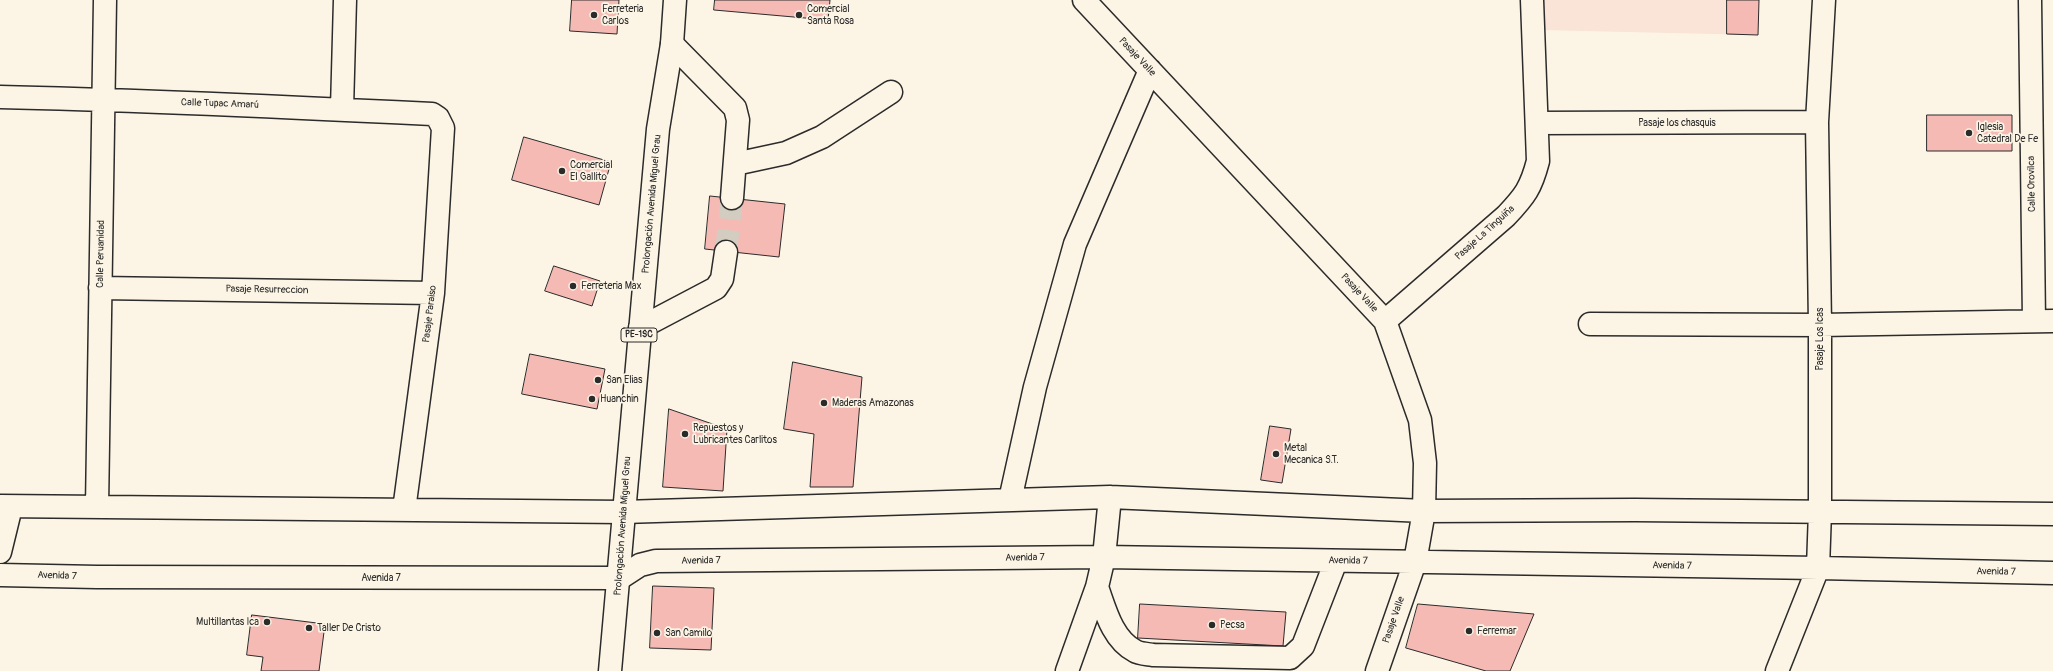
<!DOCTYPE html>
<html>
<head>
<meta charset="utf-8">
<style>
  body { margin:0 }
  canvas { display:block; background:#fcf5e5 }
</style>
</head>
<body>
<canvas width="2053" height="671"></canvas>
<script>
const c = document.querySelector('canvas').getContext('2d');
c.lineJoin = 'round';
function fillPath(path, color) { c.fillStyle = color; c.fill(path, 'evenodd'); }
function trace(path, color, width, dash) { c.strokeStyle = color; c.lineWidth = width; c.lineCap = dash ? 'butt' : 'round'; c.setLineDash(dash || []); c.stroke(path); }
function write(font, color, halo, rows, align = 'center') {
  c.font = font + ' Pangolin,sans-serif'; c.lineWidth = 3.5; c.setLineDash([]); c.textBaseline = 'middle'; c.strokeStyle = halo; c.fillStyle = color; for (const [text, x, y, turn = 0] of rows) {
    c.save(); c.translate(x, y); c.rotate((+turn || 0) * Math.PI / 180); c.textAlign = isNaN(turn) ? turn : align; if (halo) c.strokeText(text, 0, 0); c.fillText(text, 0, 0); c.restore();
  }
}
fillPath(new Path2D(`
  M1542,0H1759L1758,35L1541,30Z`), '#fae3d7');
const building = new Path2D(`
  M572,0H619L617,34L570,31Z
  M715,0H830L828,20L714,10Z
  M1727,0H1759L1758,35L1727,34Z
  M1927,115H2012V151H1927Z
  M524,137L611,162L599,205L512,180Z
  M710,196L785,204L779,257L705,249Z
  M554,266L600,281L592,306L545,291Z
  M530,354L605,369L597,409L522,394Z
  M793,362L862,377L853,487H810L814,434L784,429Z
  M669,409L727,429L723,491L663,487Z
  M1270,426L1291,429L1282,483L1261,480Z
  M653,586L714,588L711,650L650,648Z
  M1140,604L1286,612L1283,646L1138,638Z
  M1418,604L1534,614L1510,671H1486L1406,648Z
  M252,615L325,624L319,671H261L263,657L247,655Z`);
fillPath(building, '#f6bab5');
trace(building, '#2b2b2b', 1);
trace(new Path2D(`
  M726,252L732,198`), '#d2cdc0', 22, [22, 11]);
const minor = new Path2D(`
  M1084,0L1385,321L1420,420L1425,463L1424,511L1415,562L1377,671
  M2030,0L2034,321
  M672,44L735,108L738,120L732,198
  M0,97C144,100 288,107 432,114L438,118L443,128L433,293L404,510
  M342,109L345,0
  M1537,123L1817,122
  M735,164L786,153L822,137L891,92
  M100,288L433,293
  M1385,321L1506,216C1525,196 1531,188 1538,161L1532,0
  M1590,324L1820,325L2053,321
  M640,328L716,288L722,279L726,252
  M1010,500L1035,387L1075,244L1150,70
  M0,506L623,512L1110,497L1424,511L1635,510L2053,514
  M97,507L105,0
  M0,552L11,507
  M0,575L97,577L620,578L640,565L656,561L1104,557L1818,568L2053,573
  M1097,587C1105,609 1112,639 1135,651C1140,654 1148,654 1153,655L1290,658L1303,646L1336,561
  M1067,671L1097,587L1104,557L1110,497
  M1777,671L1818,568L1820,511V325L1817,122L1824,0`);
const major = new Path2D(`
  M610,671L658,129L672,44L675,0`);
trace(minor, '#2b2b2b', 25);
trace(major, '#2b2b2b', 25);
trace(minor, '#fcf5e5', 22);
trace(major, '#fcf5e5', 22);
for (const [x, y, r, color] of [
  [594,15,4,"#2b2b2b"],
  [799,15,4,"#2b2b2b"],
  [1969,133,4,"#2b2b2b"],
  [562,171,4,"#2b2b2b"],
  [573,286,4,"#2b2b2b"],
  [598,380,4,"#2b2b2b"],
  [592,399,4,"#2b2b2b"],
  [824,403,4,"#2b2b2b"],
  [685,434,4,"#2b2b2b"],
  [1276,454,4,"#2b2b2b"],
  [267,622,4,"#2b2b2b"],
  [1212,625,4,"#2b2b2b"],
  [309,628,4,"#2b2b2b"],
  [1469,631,4,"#2b2b2b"],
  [657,633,4,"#2b2b2b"]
]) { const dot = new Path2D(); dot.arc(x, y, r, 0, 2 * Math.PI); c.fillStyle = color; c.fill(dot); trace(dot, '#fcf5e5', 1.5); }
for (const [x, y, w] of [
  [639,335,36]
]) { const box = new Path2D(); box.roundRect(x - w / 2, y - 7, w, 14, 3); c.fillStyle = '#fcf5e5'; c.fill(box); trace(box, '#2b2b2b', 1); }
write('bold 9px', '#2b2b2b', null, [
  ["PE-1SC",639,335]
]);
write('10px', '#2b2b2b', '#fcf5e5', [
  ["Ferreteria",602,9],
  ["Carlos",602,21],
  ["Comercial",807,9],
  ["Santa Rosa",807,21],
  ["Iglesia",1977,127],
  ["Catedral De Fe",1977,139],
  ["Comercial",570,165],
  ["El Gallito",570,177],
  ["Ferreteria Max",581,286],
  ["San Elias",606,380],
  ["Huanchin",600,399],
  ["Maderas Amazonas",832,403],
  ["Repuestos y",693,428],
  ["Lubricantes Carlitos",693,440],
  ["Metal",1284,448],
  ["Mecanica S.T.",1284,460],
  ["Multillantas Ica",259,622,"right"],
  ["Pecsa",1220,625],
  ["Taller De Cristo",317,628],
  ["Ferremar",1477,631],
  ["San Camilo",665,633]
], 'left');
write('10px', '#2b2b2b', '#fcf5e5', [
  ["Pasaje Valle",1137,57,47],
  ["Calle Tupac Amarú",220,104,2],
  ["Pasaje los chasquis",1677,123],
  ["Calle Orovilca",2032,184,-91],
  ["Prolongación Avenida Miguel Grau",652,204,-85],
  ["Pasaje La Tinguiña",1485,233,-42],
  ["Calle Peruanidad",101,254,-89],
  ["Pasaje Resurreccion",267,290,1],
  ["Pasaje Valle",1359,293,47],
  ["Pasaje Paraiso",430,314,-83],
  ["Pasaje Los Icas",1820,339,-90],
  ["Prolongación Avenida Miguel Grau",623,526,-86],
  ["Avenida 7",1025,558,-1],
  ["Avenida 7",701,561,-1],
  ["Avenida 7",1348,561,1],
  ["Avenida 7",1672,566,1],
  ["Avenida 7",1996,572,1],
  ["Avenida 7",57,576,2],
  ["Avenida 7",381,578],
  ["Pasaje Valle",1394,620,-71]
]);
</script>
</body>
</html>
